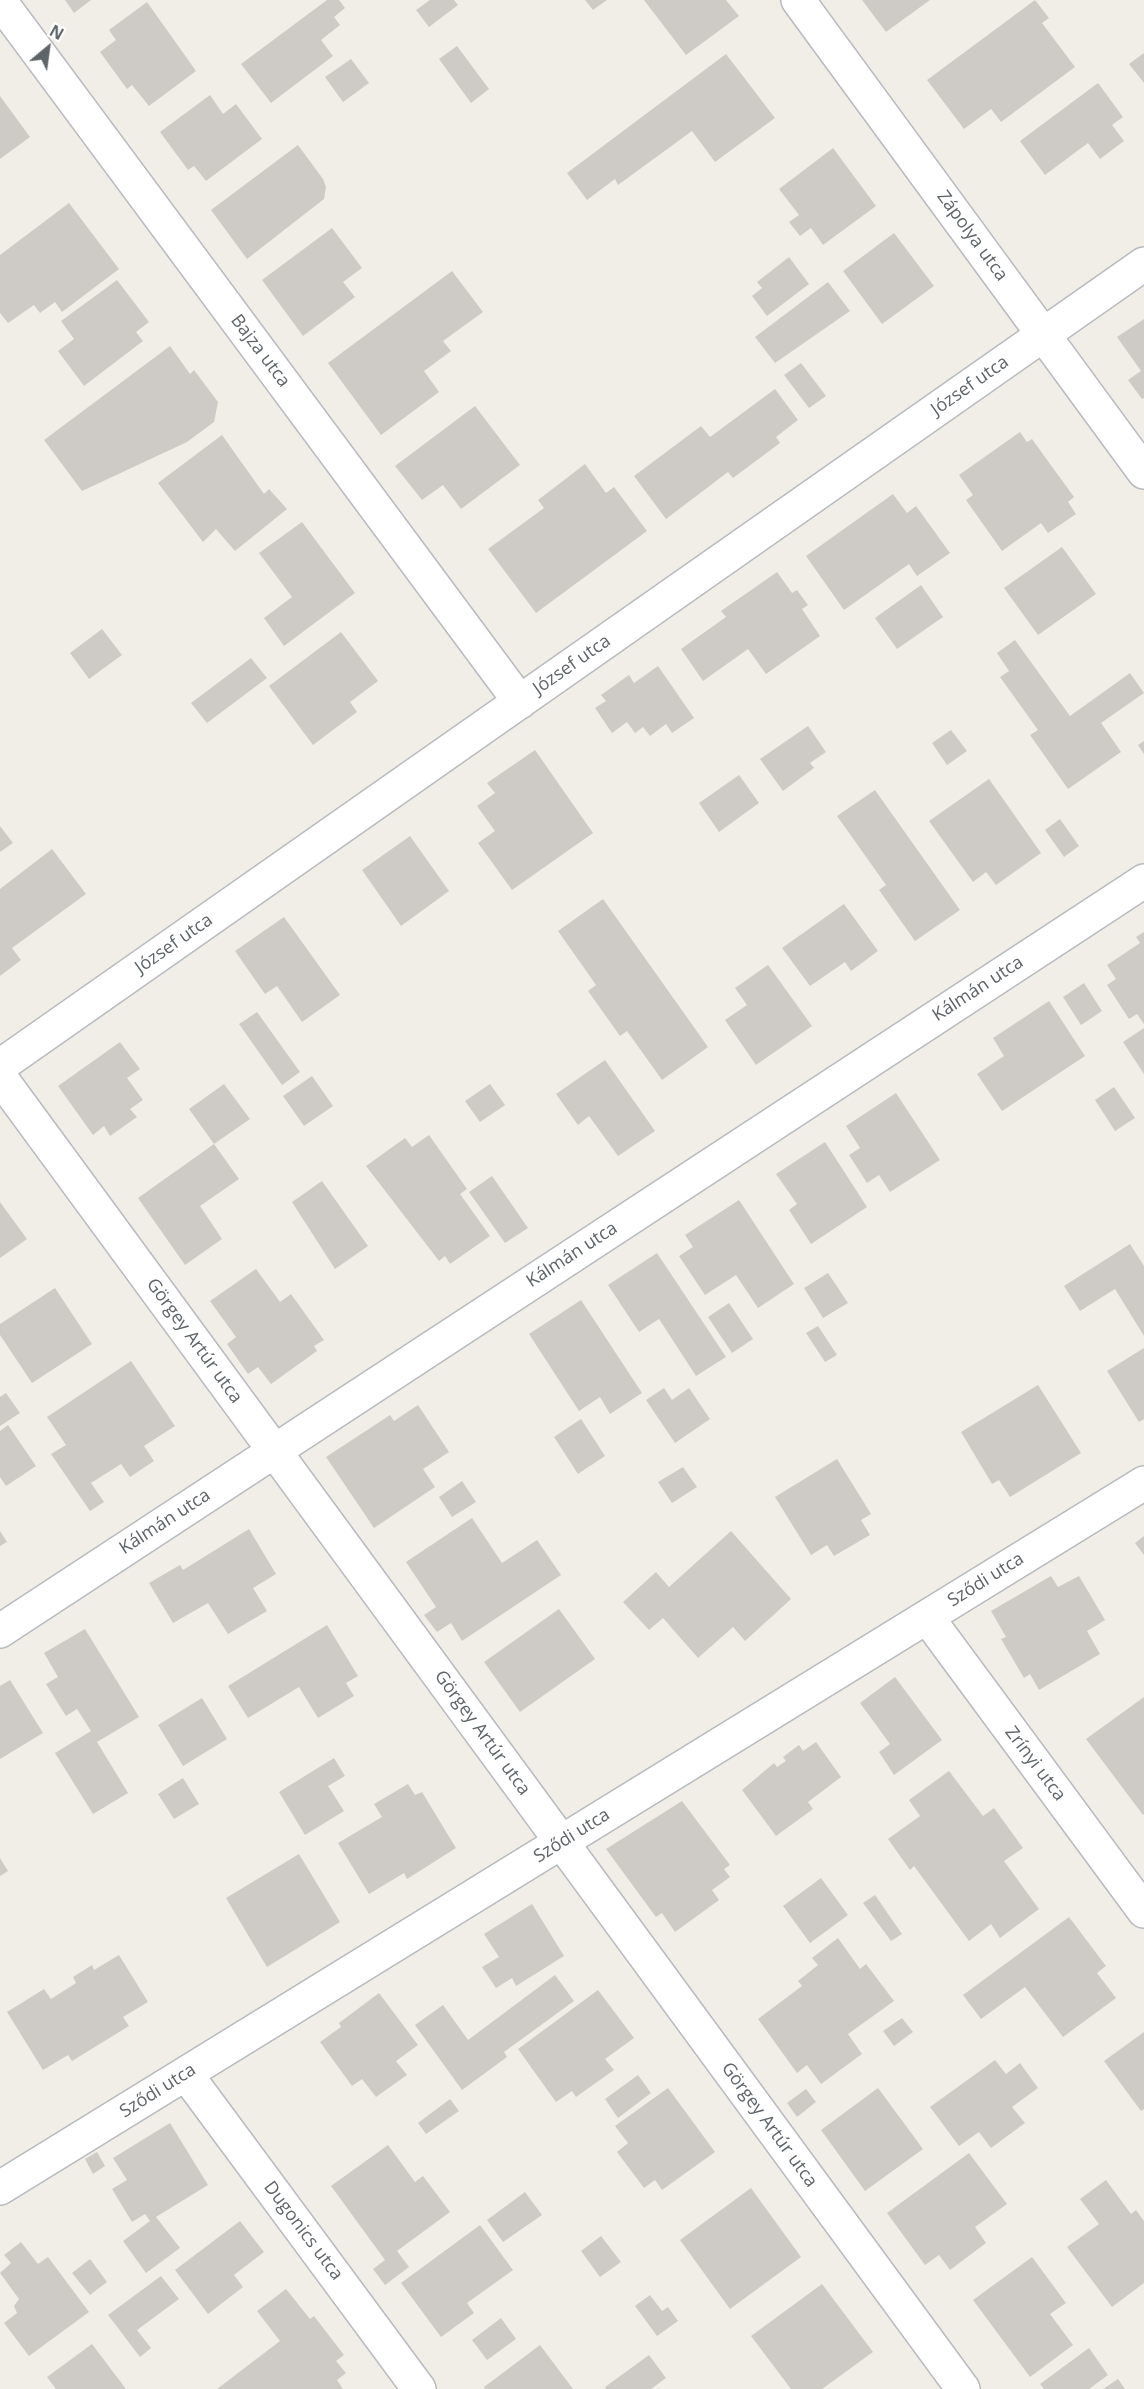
<!DOCTYPE html>
<html>
<head>
<meta charset="utf-8">
<style>
  body { margin:0 }
  #map { position:relative; width:1144px; height:2389px; overflow:hidden; background:#f1eee7; font-family:"Open Sans",sans-serif }
  canvas { display:block }
  .north { position:absolute; left:18px; top:18px; width:60px; height:60px; -webkit-text-stroke:4px #fff; paint-order:stroke; rotate:29deg; font-size:16px; font-weight:700; line-height:24px; text-align:center; color:#5e6468 }
  .north::after { content:''; display:block; margin:auto; width:21px; height:27px; background:#5e6468; clip-path:polygon(50% 0,100% 100%,50% 72%,0 100%) }
</style>
</head>
<body>
<div id="map">
<canvas width="1144" height="2389"></canvas>
<div class="north">N</div>
</div>
<script>
const c = document.querySelector('canvas').getContext('2d');
c.lineJoin = 'round';
function fillPath(path, color) { c.fillStyle = color; c.fill(path, 'evenodd'); }
function trace(path, color, width, dash) { c.strokeStyle = color; c.lineWidth = width; c.lineCap = dash ? 'butt' : 'round'; c.setLineDash(dash || []); c.stroke(path); }
function write(font, color, halo, rows, align = 'center') {
  c.font = font + ' "Open Sans",sans-serif'; c.lineWidth = 5; c.setLineDash([]); c.textBaseline = 'middle'; c.strokeStyle = halo; c.fillStyle = color; for (const [text, x, y, turn = 0] of rows) {
    c.save(); c.translate(x, y); c.rotate((+turn || 0) * Math.PI / 180); c.textAlign = isNaN(turn) ? turn : align; if (halo) c.strokeText(text, 0, 0); c.fillText(text, 0, 0); c.restore();
  }
}
fillPath(new Path2D(`
  M65,0H91L74,13Z
  M327,0H339L345,8L334,17L340,25L321,40L333,56L271,103L241,64Z
  M430,0H454L458,5L429,27L416,10Z
  M585,0H607L593,10Z
  M644,0H726L739,16L686,55Z
  M862,0H930L886,32Z
  M1035,0L1049,18L1042,23L1075,67L1001,122L991,109L964,129L927,80Z
  M147,2L196,71L149,106L132,85L127,89L100,52L116,40L109,30Z
  M457,46L489,89L471,103L439,59Z
  M1144,53V83L1129,64Z
  M726,54L775,118L715,162L692,131L618,185L615,179L587,200L567,173Z
  M351,59L369,83L343,102L325,77Z
  M1098,83L1123,117L1112,125L1124,141L1100,159L1088,143L1045,175L1020,141Z
  M210,95L223,114L236,104L262,139L206,181L194,166L188,170L160,132Z
  M0,96L30,137L0,159Z
  M298,145L323,179L326,187L324,199L247,259L211,210Z
  M833,148L876,206L823,245L811,228L800,236L789,222L799,215L779,189Z
  M69,203L119,269L62,312L55,302L40,313L34,305L8,323L0,313V255Z
  M332,228L362,268L343,282L355,297L303,336L262,280Z
  M894,233L934,286L882,324L843,271Z
  M789,257L809,284L767,316L752,296L762,288L757,282Z
  M452,271L483,312L443,341L451,351L424,371L439,392L381,435L328,363Z
  M117,280L149,322L136,332L143,341L84,386L58,351L74,339L61,321Z
  M828,282L850,311L775,363L755,337Z
  M1144,319V398L1142,399L1128,380L1141,371L1117,337Z
  M170,346L190,374L194,370L218,402L214,422L187,442L82,491L44,440Z
  M801,363L826,396L809,408L784,375Z
  M775,389L798,420L776,437L780,443L733,478L728,472L666,519L634,476L701,426L710,437Z
  M475,406L520,465L461,509L443,485L422,500L395,466Z
  M1020,432L1027,442L1032,439L1074,497L1068,502L1076,514L1048,533L1041,523L1002,551L966,500L973,495L959,475Z
  M222,435L264,494L269,489L287,509L235,551L216,529L203,542L158,483Z
  M585,464L606,493L614,487L647,531L536,613L488,549L544,508L538,500Z
  M893,494L907,513L916,506L950,553L917,576L909,564L844,610L806,556Z
  M302,522L355,593L284,646L264,618L292,597L259,553Z
  M1062,547L1096,594L1038,635L1004,588Z
  M777,572L792,593L797,590L808,605L802,609L820,636L766,674L748,649L703,681L681,649L726,617L721,611Z
  M921,585L943,617L897,649L875,618Z
  M102,629L122,655L89,679L70,653Z
  M341,632L378,681L350,702L357,712L313,745L269,686Z
  M1015,640L1070,716L1130,673L1144,693L1101,723L1121,752L1068,789L1030,735L1038,730L1000,677L1009,671L997,653Z
  M251,658L267,678L207,723L191,703Z
  M658,666L694,718L672,733L666,724L650,736L643,727L635,733L627,722L612,733L595,708L606,701L601,695L629,675L634,683Z
  M808,726L826,752L810,763L814,768L783,791L760,759Z
  M951,730L967,751L947,765L932,743Z
  M1144,741V754L1138,745Z
  M535,750L593,833L512,890L478,843L495,831L477,806L495,793L487,783Z
  M739,775L759,803L719,832L699,803Z
  M989,779L1041,853L996,885L986,872L973,882L929,821Z
  M875,790L960,910L915,941L879,890L886,885L837,816Z
  M1060,819L1079,846L1064,857L1045,830Z
  M0,826L13,843L0,852Z
  M410,836L449,891L401,926L362,870Z
  M52,849L86,894L12,948L21,960L0,976V889Z
  M603,899L708,1047L662,1080L627,1031L620,1036L588,991L596,985L558,931Z
  M844,904L878,951L851,971L845,962L810,986L782,948Z
  M284,917L340,995L302,1022L277,986L265,994L235,951Z
  M1144,932V1024L1137,1014L1129,1019L1107,985L1116,979L1107,965L1140,943L1136,937Z
  M768,965L812,1026L756,1065L725,1020L747,1005L735,988Z
  M1084,983L1102,1011L1081,1025L1063,997Z
  M1049,1001L1085,1056L1002,1111L977,1074L1004,1056L993,1038Z
  M257,1012L300,1072L282,1085L239,1024Z
  M1144,1028V1074L1123,1042Z
  M120,1042L140,1069L127,1078L143,1100L130,1109L137,1117L110,1136L104,1126L93,1135L58,1086Z
  M605,1060L655,1131L618,1156L589,1116L578,1125L556,1094Z
  M312,1076L333,1106L304,1126L283,1096Z
  M224,1084L250,1119L214,1144L189,1109Z
  M490,1084L505,1105L480,1122L465,1101Z
  M1114,1087L1135,1118L1115,1131L1095,1100Z
  M896,1093L940,1160L890,1192L879,1175L867,1183L849,1155L860,1148L846,1126Z
  M429,1135L467,1189L460,1194L490,1236L450,1264L445,1256L439,1261L366,1166L405,1138L412,1147Z
  M825,1142L867,1207L811,1244L789,1210L797,1204L776,1174Z
  M214,1144L239,1179L200,1206L222,1239L185,1265L138,1198Z
  M492,1176L528,1228L505,1243L469,1192Z
  M322,1181L368,1246L335,1269L292,1202Z
  M739,1200L794,1284L758,1308L736,1275L705,1295L679,1256L693,1247L685,1235Z
  M0,1202L27,1239L0,1258Z
  M1130,1244L1144,1266V1336L1115,1289L1080,1311L1064,1286Z
  M657,1253L726,1357L696,1376L659,1319L639,1332L608,1285Z
  M256,1269L280,1302L291,1294L324,1340L314,1346L317,1351L271,1384L258,1367L248,1374L227,1344L236,1337L210,1301Z
  M828,1273L848,1303L823,1318L804,1288Z
  M55,1288L92,1344L32,1383L0,1335V1324Z
  M581,1300L642,1393L610,1414L600,1397L579,1411L529,1334Z
  M729,1303L753,1339L732,1353L708,1317Z
  M818,1326L837,1355L825,1362L806,1333Z
  M1144,1348V1419L1139,1422L1107,1371Z
  M131,1361L175,1426L144,1446L154,1461L130,1477L121,1464L91,1483L104,1502L90,1511L51,1454L66,1445L47,1417Z
  M1038,1385L1081,1453L1010,1497L999,1480L992,1484L961,1432Z
  M664,1388L672,1400L689,1388L710,1419L675,1443L646,1400Z
  M6,1393L20,1413L0,1426V1397Z
  M418,1405L449,1452L423,1469L435,1487L374,1528L326,1457L390,1415L394,1421Z
  M581,1419L605,1456L578,1474L554,1437Z
  M8,1425L36,1466L6,1486L0,1477V1431Z
  M837,1459L871,1514L861,1520L870,1535L834,1556L827,1545L811,1555L775,1497Z
  M683,1467L697,1487L672,1503L658,1482Z
  M462,1481L476,1502L452,1517L439,1497Z
  M472,1518L502,1563L537,1540L561,1575L462,1641L451,1623L437,1632L424,1615L436,1607L406,1562Z
  M249,1529L276,1574L253,1588L267,1611L228,1634L208,1603L173,1623L149,1583L180,1565L183,1570Z
  M0,1531L7,1542L0,1546Z
  M731,1531L791,1599L745,1641L733,1627L698,1658L663,1618L649,1630L623,1602L656,1572L669,1587Z
  M1144,1536V1555L1135,1543Z
  M1051,1576L1058,1587L1079,1576L1105,1620L1087,1631L1100,1654L1039,1690L1030,1674L1024,1678L1001,1639L1006,1637L991,1611Z
  M559,1609L595,1659L520,1712L484,1662Z
  M327,1625L358,1676L346,1683L354,1696L318,1718L299,1687L248,1718L228,1686Z
  M85,1629L139,1717L97,1742L128,1793L93,1814L55,1753L91,1731L77,1709L66,1716L46,1684L58,1677L44,1653Z
  M895,1677L942,1740L894,1775L879,1752L890,1744L860,1703Z
  M10,1680L43,1733L0,1759V1686Z
  M1144,1697V1814L1143,1815L1086,1739Z
  M202,1698L227,1739L183,1766L158,1725Z
  M816,1742L841,1777L808,1802L813,1809L776,1836L742,1790L774,1763L777,1767L786,1761L783,1757L799,1745L803,1751Z
  M334,1758L345,1776L328,1786L344,1811L305,1835L279,1792Z
  M949,1771L983,1816L994,1808L1023,1848L1004,1861L1039,1909L1000,1938L991,1924L969,1941L914,1866L910,1870L888,1839L920,1816L909,1800Z
  M183,1778L199,1804L174,1819L158,1794Z
  M408,1784L415,1795L422,1792L456,1848L407,1879L404,1873L369,1894L338,1843L382,1817L374,1804Z
  M682,1801L730,1865L724,1869L730,1877L712,1890L719,1900L675,1932L662,1913L656,1917L606,1849Z
  M299,1854L340,1922L267,1967L226,1898Z
  M0,1858L8,1871L0,1876Z
  M821,1878L848,1915L810,1943L783,1906Z
  M875,1895L902,1934L891,1941L863,1903Z
  M532,1904L564,1956L516,1986L512,1978L496,1988L482,1967L499,1957L484,1934Z
  M1069,1917L1106,1966L1097,1973L1116,1998L1063,2037L1025,1987L981,2019L963,1995Z
  M838,1938L860,1969L866,1964L894,2001L848,2034L862,2054L821,2084L807,2065L797,2073L758,2019L802,1986L798,1981L818,1965L812,1958Z
  M119,1955L148,2002L123,2017L129,2026L72,2061L68,2055L43,2070L7,2012L44,1989L51,1999L76,1983L73,1977L92,1965L94,1970Z
  M555,1975L574,2001L504,2052L507,2057L462,2090L415,2025L443,2005L468,2040Z
  M598,1990L634,2038L605,2059L614,2070L576,2097L572,2091L556,2102L518,2049Z
  M379,1993L418,2045L396,2061L407,2075L376,2097L362,2079L352,2086L320,2042L341,2027L339,2023Z
  M902,2018L913,2032L894,2046L883,2031Z
  M1144,2032V2109L1141,2111L1104,2061Z
  M995,2060L1006,2074L1020,2063L1038,2088L1012,2107L1025,2123L991,2148L979,2132L959,2146L930,2107Z
  M638,2075L651,2093L618,2118L605,2099Z
  M668,2088L715,2152L662,2190L655,2180L644,2188L617,2152L628,2143L615,2126Z
  M878,2088L923,2149L865,2191L821,2130Z
  M806,2089L816,2102L797,2117L787,2103Z
  M450,2099L459,2111L426,2134L418,2123Z
  M170,2123L208,2185L156,2217L180,2248L146,2273L123,2241L150,2221L145,2214L132,2222L112,2189L127,2180L113,2158Z
  M388,2145L415,2182L423,2176L450,2212L397,2251L409,2267L385,2285L373,2269L385,2260L331,2186Z
  M97,2152L105,2166L93,2174L85,2159Z
  M969,2153L1007,2204L975,2227L986,2243L950,2270L939,2255L925,2265L887,2213Z
  M1106,2180L1131,2214L1136,2210L1144,2221V2283L1112,2307L1067,2247L1099,2224L1080,2199Z
  M751,2188L801,2257L730,2309L680,2240Z
  M525,2192L542,2215L503,2242L487,2220Z
  M240,2221L264,2252L234,2275L243,2287L208,2314L175,2270Z
  M480,2225L513,2270L467,2303L474,2313L441,2337L401,2283Z
  M601,2236L621,2262L600,2277L581,2251Z
  M21,2242L38,2264L48,2257L89,2312L29,2356L4,2323L17,2313L14,2306L19,2299L0,2273L11,2263L4,2255Z
  M1032,2257L1066,2303L1050,2314L1073,2345L1030,2377L973,2300Z
  M90,2259L107,2282L90,2295L72,2273Z
  M161,2276L179,2299L137,2330L151,2348L140,2357L108,2315Z
  M822,2284L873,2352L822,2389H791L751,2336Z
  M286,2289L310,2319L314,2316L344,2355L336,2361L346,2373L337,2380L343,2389H217L280,2341L257,2311Z
  M650,2295L662,2311L668,2307L678,2321L657,2336L635,2306Z
  M501,2318L516,2339L487,2360L472,2340Z
  M92,2344L126,2389H56L47,2377Z
  M540,2345L573,2389H485L484,2387Z
  M1089,2348L1108,2375L1089,2389H1044L1040,2384Z
  M649,2355L666,2378L651,2389H606L605,2387Z
  M1118,2379L1125,2389H1103Z`), '#cecbc6');
const street = new Path2D(`
  M798,0L1144,472
  M0,1L520,702
  M0,1066L1144,264
  M0,1077L963,2389
  M927,1617L1144,1911
  M0,1631L1144,881
  M186,2074L419,2389
  M0,2188L1144,1483`);
trace(street, '#b7babe', 36);
trace(street, '#fff', 33);
write('18px', '#5e6468', '#fff', [
  ["Zápolya utca",972,236,54],
  ["Bajza utca",260,351,53],
  ["József utca",970,386,-35],
  ["József utca",572,665,-35],
  ["József utca",174,944,-35],
  ["Kálmán utca",978,989,-33],
  ["Kálmán utca",572,1255,-33],
  ["Görgey Artúr utca",194,1341,54],
  ["Kálmán utca",165,1522,-33],
  ["Sződi utca",986,1580,-32],
  ["Görgey Artúr utca",482,1733,54],
  ["Zrínyi utca",1035,1764,53],
  ["Sződi utca",572,1836,-32],
  ["Sződi utca",158,2091,-32],
  ["Görgey Artúr utca",769,2125,54],
  ["Dugonics utca",303,2231,53]
]);
</script>
</body>
</html>
